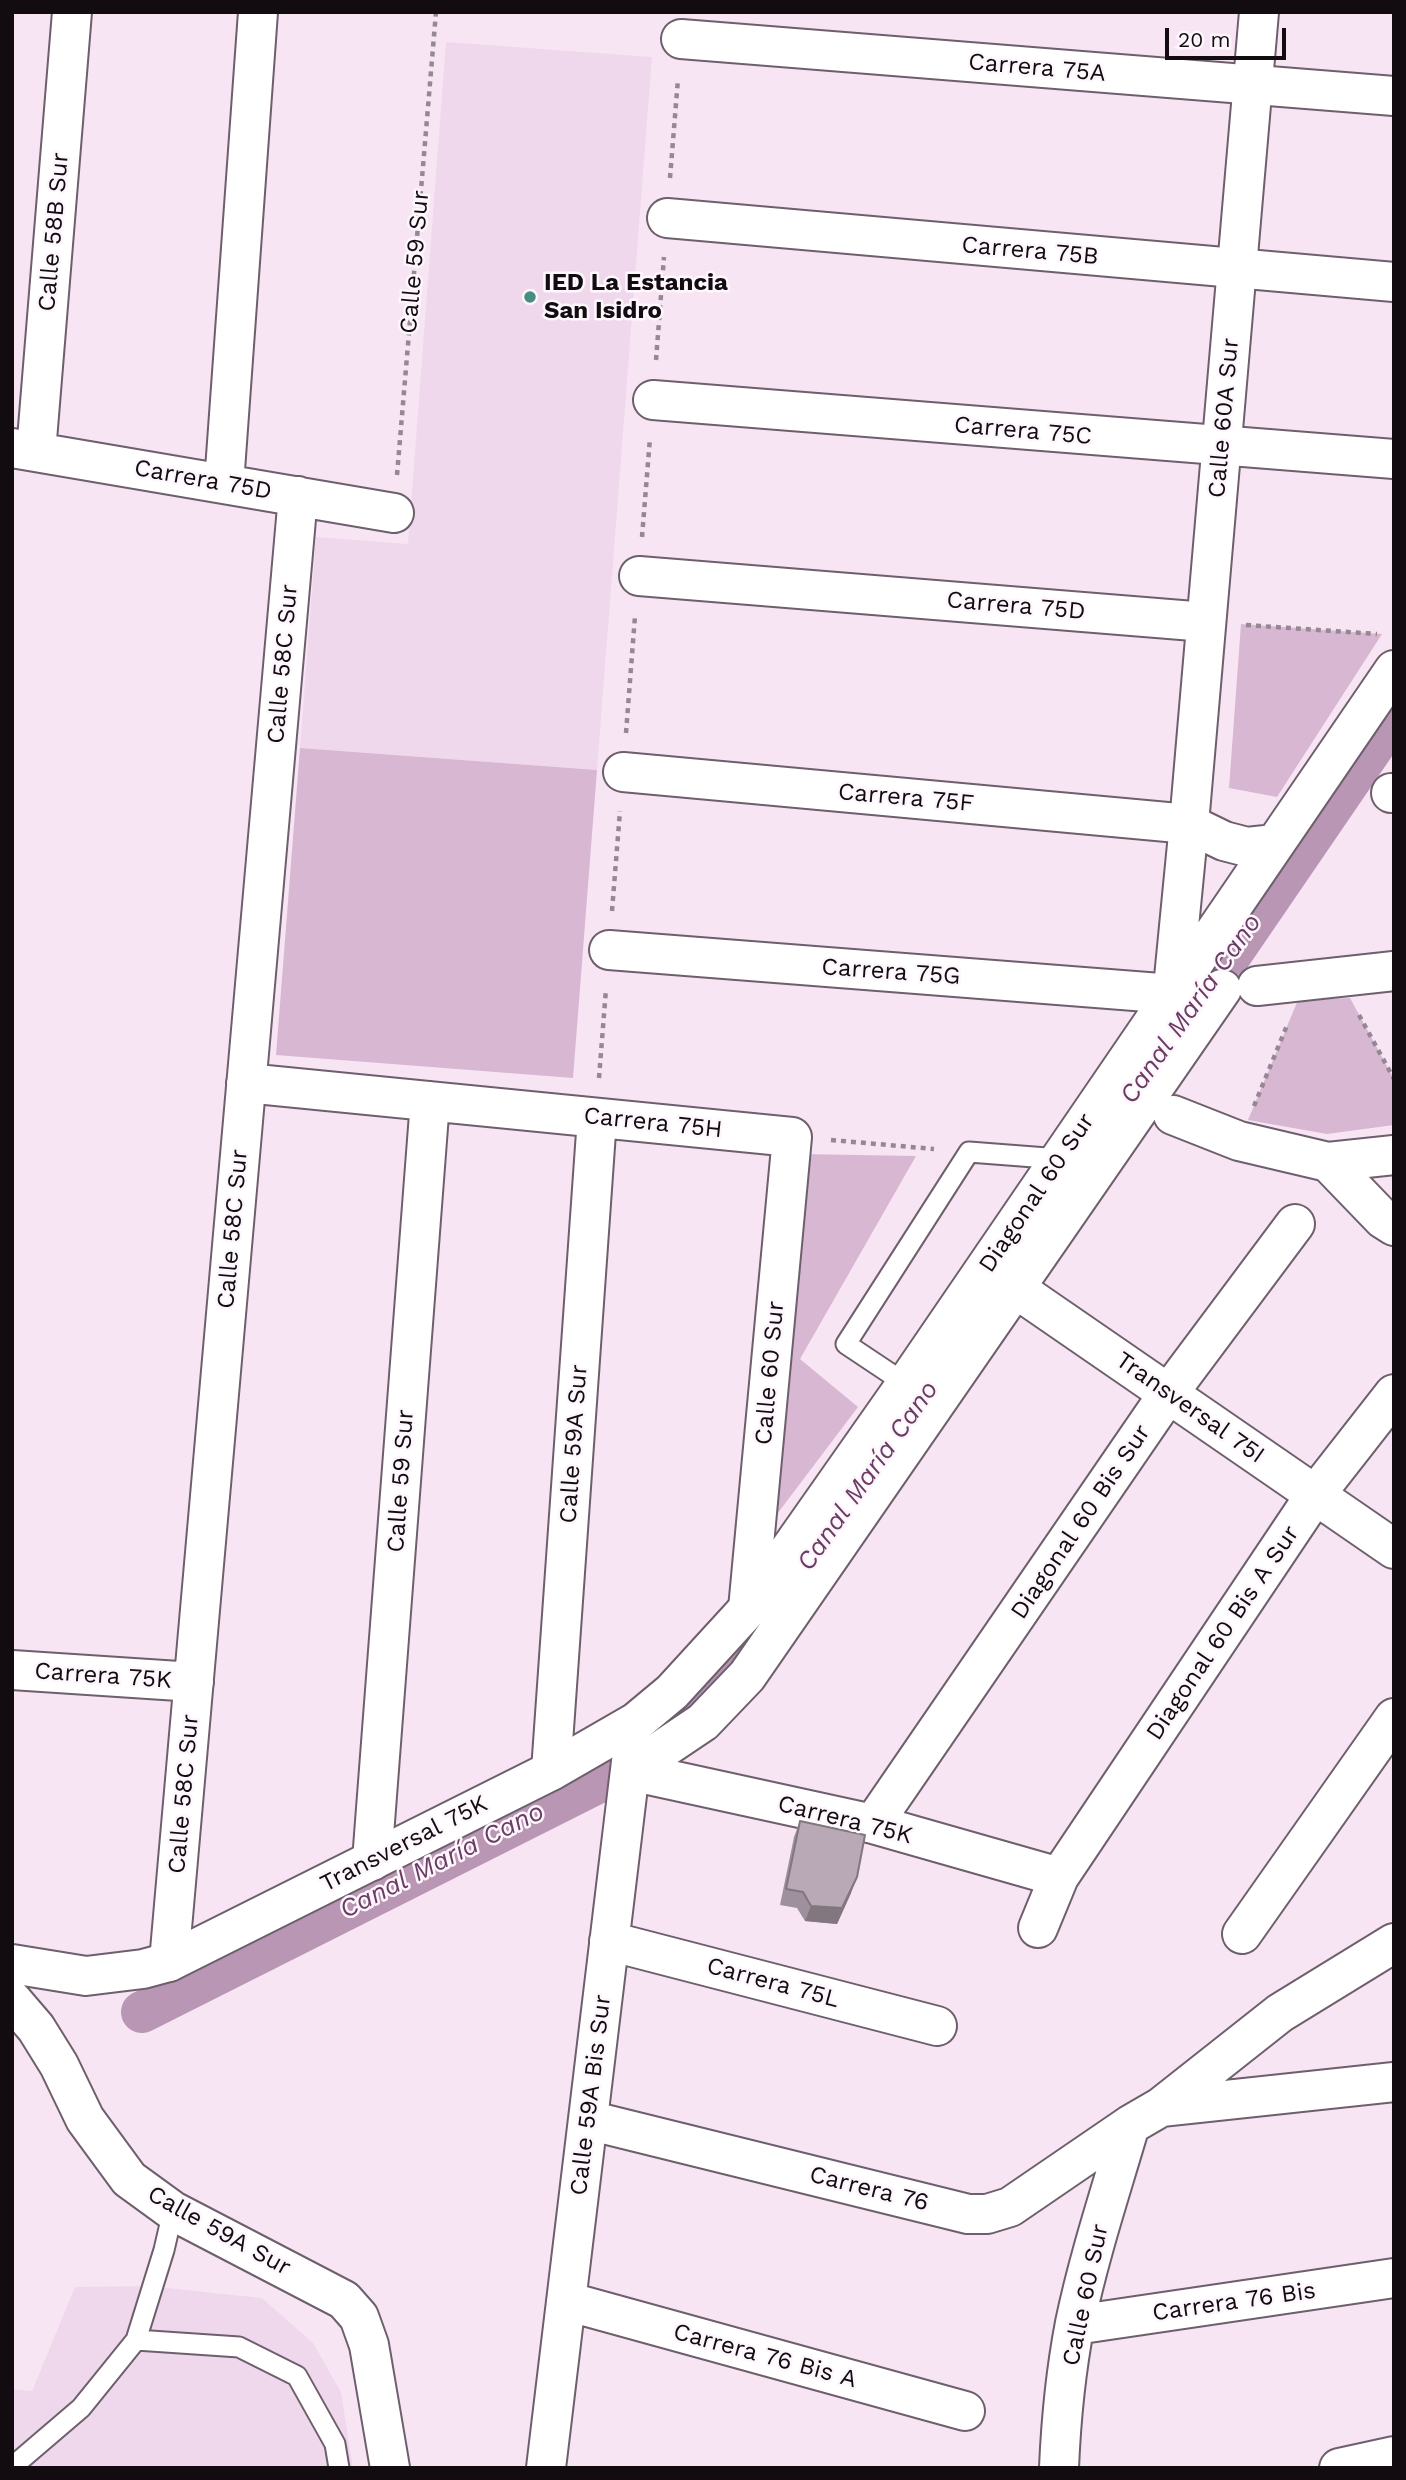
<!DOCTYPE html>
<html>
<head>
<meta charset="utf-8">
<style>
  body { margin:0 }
  #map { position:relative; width:1406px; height:2480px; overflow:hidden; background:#f7e5f4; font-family:"Work Sans",sans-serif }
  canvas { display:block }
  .frame { position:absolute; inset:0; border:14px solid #120c11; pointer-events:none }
  .scale { position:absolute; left:1165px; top:28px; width:121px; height:32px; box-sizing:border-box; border:4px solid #120c11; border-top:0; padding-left:9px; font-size:21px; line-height:24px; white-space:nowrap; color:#120c11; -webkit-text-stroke:5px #fdf6fc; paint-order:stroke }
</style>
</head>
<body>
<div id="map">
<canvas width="1406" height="2480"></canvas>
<div class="frame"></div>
<div class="scale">20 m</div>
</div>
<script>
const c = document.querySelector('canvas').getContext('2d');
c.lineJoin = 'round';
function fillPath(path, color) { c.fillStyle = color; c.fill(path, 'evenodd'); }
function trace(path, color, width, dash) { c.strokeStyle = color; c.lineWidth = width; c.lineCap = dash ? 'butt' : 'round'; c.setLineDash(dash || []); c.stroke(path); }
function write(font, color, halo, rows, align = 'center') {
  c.font = font + ' "Work Sans",sans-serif'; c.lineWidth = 5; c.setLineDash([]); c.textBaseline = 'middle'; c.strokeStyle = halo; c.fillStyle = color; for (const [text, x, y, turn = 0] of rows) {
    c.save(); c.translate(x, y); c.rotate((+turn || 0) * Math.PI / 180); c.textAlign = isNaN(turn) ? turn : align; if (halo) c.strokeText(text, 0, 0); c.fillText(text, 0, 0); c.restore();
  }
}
fillPath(new Path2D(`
  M446,42L652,57L597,770L300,748L316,537L408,544Z
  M148,2286L262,2298L313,2343L341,2392L353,2468H12V2389L32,2391L75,2287Z`), '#f0d8ec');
fillPath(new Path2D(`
  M1241,624L1382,634L1277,797L1229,788Z
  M300,748L597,770L573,1078L276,1055Z
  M1350,998L1394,1079V1125L1327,1134L1248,1120L1298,1000Z
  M800,1154L916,1156L800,1359L858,1407L765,1530Z`), '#d8b7d3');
trace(new Path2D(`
  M1189,1016L1394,716
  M142,2012L603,1780L739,1663L746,1652`), '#b997b4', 42);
const lane = new Path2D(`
  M906,1384L846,1344L969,1152L1060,1159
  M136,2340L239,2347L297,2376L335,2444L339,2468
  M12,2467L81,2408L136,2340L164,2250L173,2211`);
const street = new Path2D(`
  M681,39L1394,96
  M667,218L1394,282
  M653,400L1394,459
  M12,448L394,513
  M36,452L72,12
  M224,484L258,12
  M639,576L1206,622
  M623,772L1189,824
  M1391,793H1394
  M609,950L1173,994
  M1257,986L1394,971
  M246,1083L792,1137L748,1609
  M1173,1115L1239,1141L1328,1162L1394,1155
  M1328,1162L1383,1219L1394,1226
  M996,1275L1394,1549
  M12,1670L194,1682
  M551,1771L597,1118
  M630,1771L703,1722L747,1676L1222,989
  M630,1771L873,1824L1059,1877
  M873,1824L1168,1394L1295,1224
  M372,1861L430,1101
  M1038,1928L1059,1877L1315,1495L1394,1394
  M1242,1934L1394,1718
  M609,1941L937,2026
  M169,1962L298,496
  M1161,2107L1394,2082
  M588,2120L968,2214H987L1010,2207L1130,2125L1161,2107L1280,2013L1394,1943
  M566,2301L965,2411
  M1075,2325L1394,2278
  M546,2468L633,1745
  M1059,2468C1061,2420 1066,2370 1075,2323C1089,2256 1111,2190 1130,2125
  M1339,2468L1394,2456`);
const secondary = new Path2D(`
  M1189,824L1224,841L1247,847L1275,844
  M1173,988L1189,824L1259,12
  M12,1964L86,1976L143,1969L169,1962L551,1771L636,1722L672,1692L748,1609L906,1384L1394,670
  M12,2000L36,2028L59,2065L85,2119L129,2179L173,2211L344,2300L359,2317L369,2345L390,2468`);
trace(lane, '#6e5f6c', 23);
trace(street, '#6e5f6c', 42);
trace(secondary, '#6e5f6c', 42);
trace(new Path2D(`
  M670,178L678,79
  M656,360L664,257
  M397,475L436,12
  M642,537L650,438
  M1246,625L1377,634
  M626,733L635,616
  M612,911L620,811
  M1359,1015L1394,1079
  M599,1078L606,989
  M1254,1106L1288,1023
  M831,1140L934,1149`), '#958893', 4.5, [5, 5]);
trace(lane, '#fff', 19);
trace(street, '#fff', 38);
trace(secondary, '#fff', 38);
fillPath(new Path2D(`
  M800,1821L851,1893L837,1924L805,1921L797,1908L780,1905L794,1837Z`), '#9f909d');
fillPath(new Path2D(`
  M857,1877L851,1893L837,1924L805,1921L811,1906Z`), '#82767f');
const building = new Path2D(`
  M800,1821L865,1835L857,1877L842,1908L811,1906L803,1892L786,1889Z`);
fillPath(building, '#b9a8b6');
trace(building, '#82767f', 2);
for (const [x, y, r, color] of [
  [530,297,7,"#498d82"]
]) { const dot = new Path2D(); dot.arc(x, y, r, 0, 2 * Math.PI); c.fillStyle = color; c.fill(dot); trace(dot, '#fdf6fc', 2.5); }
write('24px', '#120c11', '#fdf6fc', [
  ["Carrera 75A",1037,68,5],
  ["Calle 58B Sur",54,232,-85],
  ["Carrera 75B",1030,251,5],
  ["Calle 59 Sur",415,262,-85],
  ["Calle 60A Sur",1224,418,-85],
  ["Carrera 75C",1023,431,5],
  ["Carrera 75D",203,480,10],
  ["Carrera 75D",1016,606,5],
  ["Calle 58C Sur",283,664,-85],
  ["Carrera 75F",906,798,5],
  ["Carrera 75G",891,972,4],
  ["Carrera 75H",653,1123,6],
  ["Diagonal 60 Sur",1037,1193,-56],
  ["Calle 58C Sur",233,1229,-85],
  ["Calle 60 Sur",770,1373,-85],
  ["Transversal 75I",1190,1408,35],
  ["Calle 59A Sur",574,1444,-86],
  ["Calle 59 Sur",401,1481,-86],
  ["Diagonal 60 Bis Sur",1081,1522,-56],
  ["Diagonal 60 Bis A Sur",1223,1633,-56],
  ["Carrera 75K",103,1676,4],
  ["Calle 58C Sur",184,1794,-85],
  ["Carrera 75K",845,1820,14],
  ["Transversal 75K",404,1844,-27],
  ["Carrera 75L",773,1983,15],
  ["Calle 59A Bis Sur",591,2095,-83],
  ["Carrera 76",869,2189,14],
  ["Calle 59A Sur",219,2231,29],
  ["Calle 60 Sur",1086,2295,-78],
  ["Carrera 76 Bis",1234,2302,-8],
  ["Carrera 76 Bis A",765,2356,15]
]);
write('bold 24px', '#120c11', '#fdf6fc', [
  ["IED La Estancia",544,283],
  ["San Isidro",544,311]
], 'left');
write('italic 26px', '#6a3c64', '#fdf6fc', [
  ["Canal María Cano",1191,1009,-55],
  ["Canal María Cano",868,1476,-55],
  ["Canal María Cano",442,1861,-27]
]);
</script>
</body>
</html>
